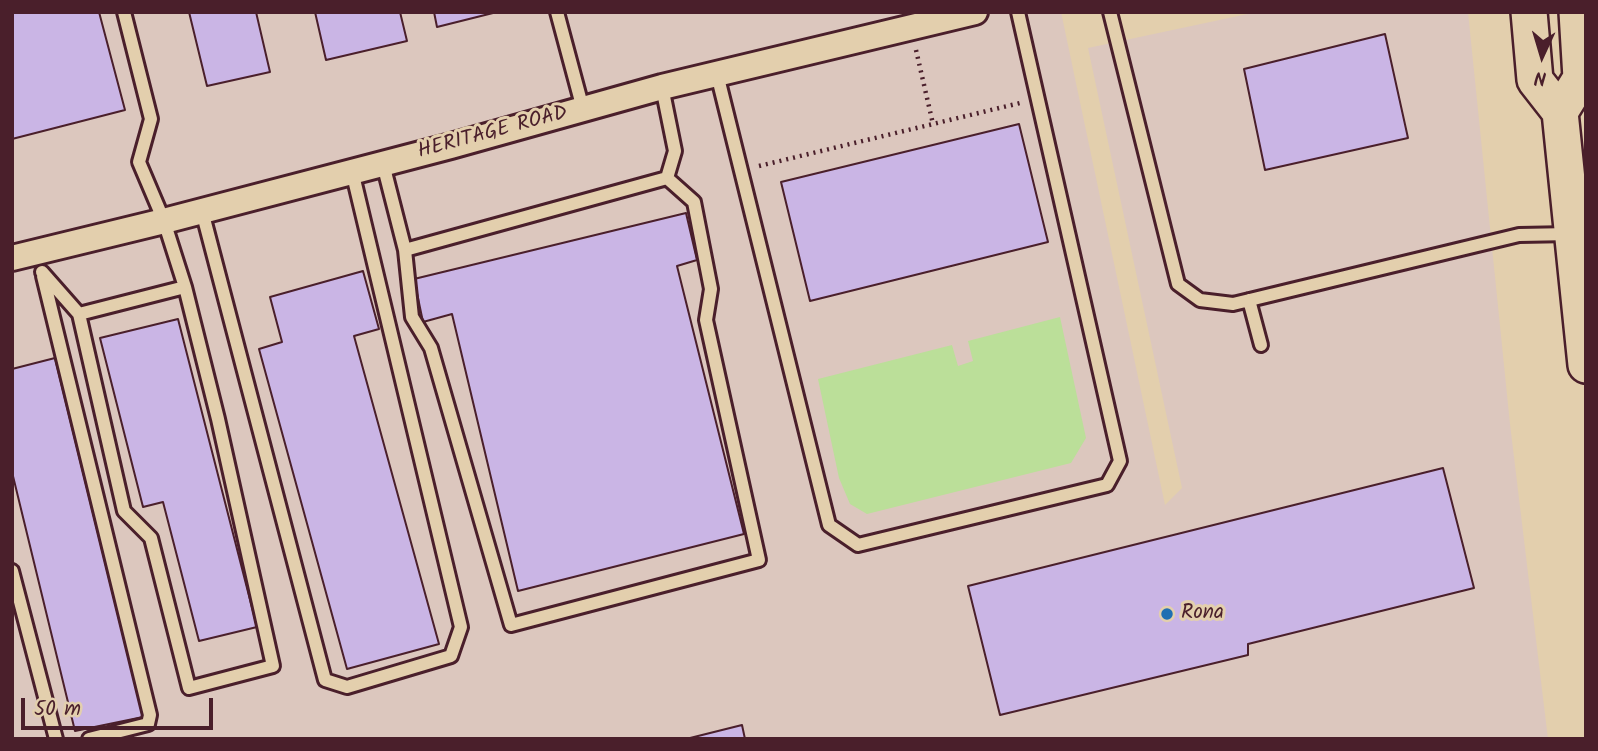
<!DOCTYPE html>
<html>
<head>
<meta charset="utf-8">
<style>
  body { margin:0 }
  #map { position:relative; width:1598px; height:751px; overflow:hidden; background:#e3cfad; font-family:Kalam,sans-serif }
  canvas { display:block }
  .frame { position:absolute; inset:0; border:14px solid #4a1f2b; pointer-events:none }
  .north { position:absolute; left:1507px; top:21px; width:70px; height:70px; -webkit-text-stroke:5px #e3cfad; paint-order:stroke; rotate:184deg; font-size:19px; font-weight:700; line-height:28px; text-align:center; color:#4a1f2b }
  .north::after { content:''; display:block; margin:auto; width:24px; height:32px; background:#4a1f2b; clip-path:polygon(50% 0,100% 100%,50% 72%,0 100%) }
  .scale { position:absolute; left:21px; top:698px; width:192px; height:32px; box-sizing:border-box; border:4px solid #4a1f2b; border-top:0; padding-left:9px; font-size:21px; line-height:24px; white-space:nowrap; color:#4a1f2b; -webkit-text-stroke:5px #e3cfad; paint-order:stroke }
</style>
</head>
<body>
<div id="map">
<canvas width="1598" height="751"></canvas>
<div class="frame"></div>
<div class="north">N</div>
<div class="scale">50 m</div>
</div>
<script>
const c = document.querySelector('canvas').getContext('2d');
c.lineJoin = 'round';
function fillPath(path, color) { c.fillStyle = color; c.fill(path, 'evenodd'); }
function trace(path, color, width, dash) { c.strokeStyle = color; c.lineWidth = width; c.lineCap = dash ? 'butt' : 'round'; c.setLineDash(dash || []); c.stroke(path); }
function write(font, color, halo, rows, align = 'center') {
  c.font = font + ' Kalam,sans-serif'; c.lineWidth = 6; c.setLineDash([]); c.textBaseline = 'middle'; c.strokeStyle = halo; c.fillStyle = color; for (const [text, x, y, turn = 0] of rows) {
    c.save(); c.translate(x, y); c.rotate((+turn || 0) * Math.PI / 180); c.textAlign = isNaN(turn) ? turn : align; if (halo) c.strokeText(text, 0, 0); c.fillText(text, 0, 0); c.restore();
  }
}
fillPath(new Path2D(`
  M12,12H1061L1165,505L1182,488L1088,48L1257,12H1468L1510,424L1548,739H12Z`), '#dcc7be');
fillPath(new Path2D(`
  M1060,317L1086,438L1071,463L867,514L850,504L839,478L818,379L952,345L958,366L973,361L968,341Z`), '#bbdf99');
const building = new Path2D(`
  M12,12H99L125,110L12,139Z
  M189,12H256L270,72L207,86Z
  M315,12H400L407,41L326,60Z
  M434,12H497L437,27Z
  M1385,34L1408,138L1265,170L1244,69Z
  M1019,124L1048,242L810,301L781,182Z
  M686,213L697,260L677,266L744,534L518,591L452,314L423,322L414,279Z
  M363,271L379,329L354,336L439,644L347,669L259,349L282,342L270,297Z
  M178,319L257,627L199,641L163,502L143,507L100,338Z
  M55,358L143,717L75,731L12,472V369Z
  M1443,468L1474,588L1248,644V655L1000,715L968,586Z
  M742,725L745,739H686Z`);
fillPath(building, '#cab5e5');
trace(building, '#4a1f2b', 2);
const lane = new Path2D(`
  M557,12L583,109
  M1110,12L1178,284L1200,300L1233,304L1519,235L1571,234
  M717,74L829,525L858,545L1107,485L1120,461L1018,12
  M383,164L405,250L667,178L675,151L662,87
  M202,211L325,680L347,687L451,656L461,627L352,171
  M405,250L412,317L431,348L511,625L759,560L706,320L711,289L694,202L667,178
  M42,272L79,314L124,511L151,538L189,688L273,666L218,419L185,287L164,221L139,162L151,119L124,12
  M43,276L150,715L148,724L89,739
  M1249,300L1261,345
  M79,314L185,287
  M12,571L56,739`);
const street = new Path2D(`
  M12,258L164,221L451,146L662,87L975,12`);
const secondary = new Path2D(`
  M1529,12L1535,80L1560,112L1586,365
  M1560,112L1581,78L1577,12`);
trace(lane, '#4a1f2b', 18);
trace(street, '#4a1f2b', 30);
trace(secondary, '#4a1f2b', 40);
trace(new Path2D(`
  M916,50L933,124
  M759,166L1020,103`), '#4a1f2b', 4.5, [2, 5]);
trace(lane, '#e3cfad', 12);
trace(street, '#e3cfad', 24);
trace(secondary, '#e3cfad', 35);
for (const [x, y, r, color] of [
  [1167,614,7,"#1f6fb2"]
]) { const dot = new Path2D(); dot.arc(x, y, r, 0, 2 * Math.PI); c.fillStyle = color; c.fill(dot); trace(dot, '#e3cfad', 2.5); }
write('21px', '#4a1f2b', '#e3cfad', [
  ["HERITAGE ROAD",493,134,-15]
]);
write('21px', '#4a1f2b', '#e3cfad', [
  ["Rona",1181,614]
], 'left');
</script>
</body>
</html>
